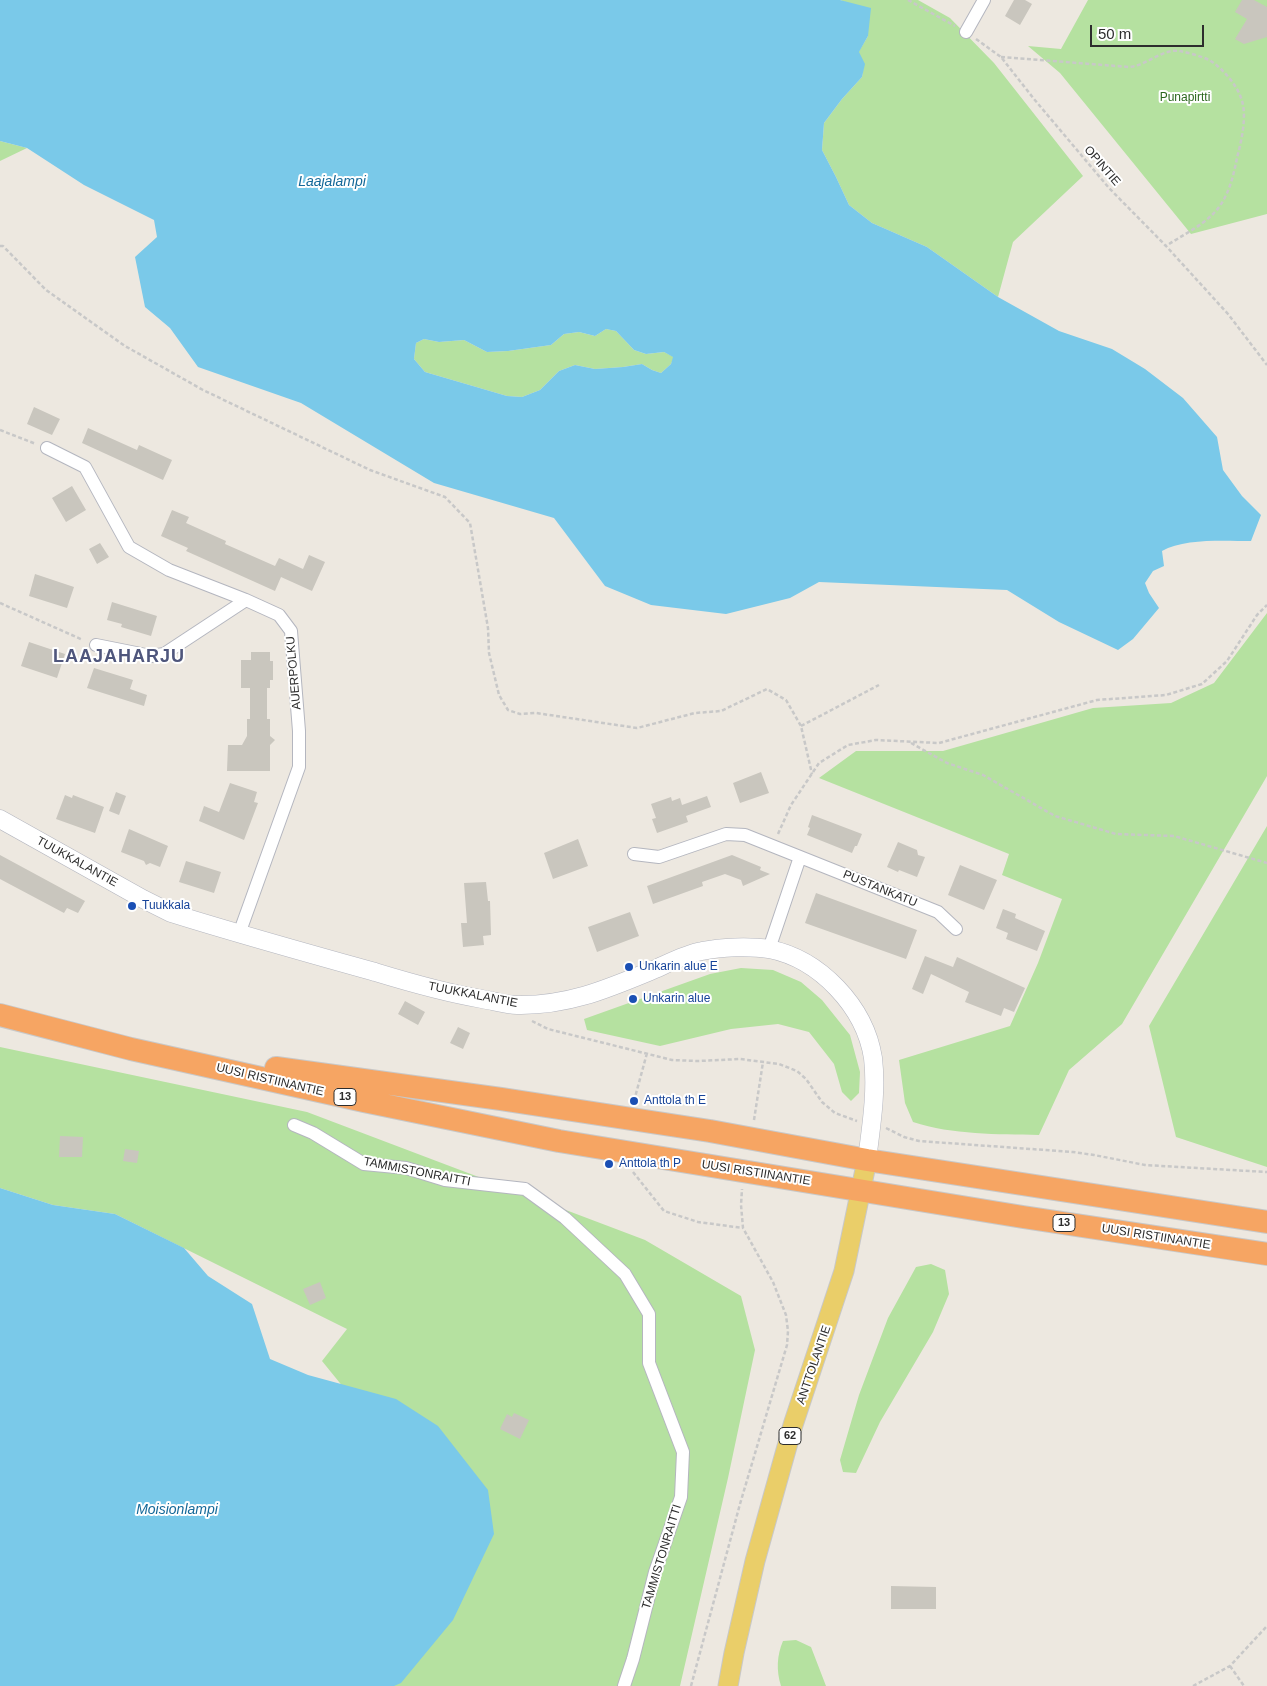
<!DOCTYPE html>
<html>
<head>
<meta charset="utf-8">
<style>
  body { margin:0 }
  #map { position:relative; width:1267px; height:1686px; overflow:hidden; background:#ede8e0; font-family:Arial,sans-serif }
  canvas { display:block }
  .scale { position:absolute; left:1090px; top:25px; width:114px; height:22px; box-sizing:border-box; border:2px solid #2d2d2d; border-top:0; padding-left:6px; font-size:15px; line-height:18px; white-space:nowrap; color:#2d2d2d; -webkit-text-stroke:4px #fff; paint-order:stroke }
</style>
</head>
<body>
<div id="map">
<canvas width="1267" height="1686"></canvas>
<div class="scale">50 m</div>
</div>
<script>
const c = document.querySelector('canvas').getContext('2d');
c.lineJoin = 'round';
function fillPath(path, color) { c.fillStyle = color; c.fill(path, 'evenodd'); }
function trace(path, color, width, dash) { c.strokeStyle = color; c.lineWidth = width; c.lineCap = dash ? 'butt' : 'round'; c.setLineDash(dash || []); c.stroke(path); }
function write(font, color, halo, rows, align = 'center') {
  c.font = font + ' Arial,sans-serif'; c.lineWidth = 4; c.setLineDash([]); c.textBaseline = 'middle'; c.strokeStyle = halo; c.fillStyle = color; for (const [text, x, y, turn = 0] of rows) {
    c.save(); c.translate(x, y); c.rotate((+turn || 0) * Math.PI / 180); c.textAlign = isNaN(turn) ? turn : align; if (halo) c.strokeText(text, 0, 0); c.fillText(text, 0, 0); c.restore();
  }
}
fillPath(new Path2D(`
  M840,0H918L950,18L994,63L1083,176L1013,242L998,297L927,247L872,223L849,205L836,177L822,150L824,123L842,99L862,77L864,64L858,53L868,36L845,2Z
  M1088,0H1267V214L1191,234L1060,73L1028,46L1061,49Z
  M0,141L27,148L0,161Z
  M606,329L616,331L634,350L646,354L664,352L674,357L671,364L661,373L652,370L642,364L623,367L595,369L575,365L559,371L540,390L522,397L507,396L425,372L414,359L416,343L424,339L439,342L464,340L487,352L508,351L551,345L564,334L579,332L595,336Z
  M1267,613V776L1122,1024L1069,1070L1039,1135C997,1134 953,1135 913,1122L905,1103L899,1060L1010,1026L1038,963L1062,899L1002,875L1009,854L819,778L856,751H943L1093,708L1171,703L1214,683Z
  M1267,826V1167L1176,1137L1149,1026Z
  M741,968L773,970L801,982L822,1000L850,1035L860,1072L859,1093L851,1101L842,1092L834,1064L809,1032L778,1024L731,1029L660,1046L587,1030L584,1019L710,974Z
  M0,1047L307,1112L645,1240L741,1296L755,1350L728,1478L680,1686H387L348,1393L322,1361L347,1329L115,1214L53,1205L0,1188Z
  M931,1264L945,1270L949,1294L933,1332L880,1422L856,1473L843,1472L840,1460L859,1395L888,1318L916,1267Z
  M796,1640L811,1647L826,1686H781C776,1670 777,1655 783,1641Z`), '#b5e1a0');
fillPath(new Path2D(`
  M0,0H840L871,8L868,36L859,52L865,64L862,77L842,99L824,123L822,150L836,177L849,205L872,223L927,247L998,297L1059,331L1112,349L1145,369L1183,398L1217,437L1223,470L1242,496L1261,515L1251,541C1225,541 1184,538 1162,551L1164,566L1153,571L1145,583L1149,593L1159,608L1133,639L1118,650L1059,622L1007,590L819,582L790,598L726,614L651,605L605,586L554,518L434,483L301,403L198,367L170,328L145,307L135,257L157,237L154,220L84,185L27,148L0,141ZM606,329L616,331L634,350L646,354L664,352L673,357L671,364L661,373L652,370L642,364L623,367L595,369L575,365L559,371L540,390L522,397L507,396L425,372L414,359L416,343L424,339L439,342L464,340L487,352L508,351L551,345L564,334L579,332L595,336Z
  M0,1188L53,1205L115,1214L184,1248L208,1276L252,1304L270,1359L308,1375L396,1399L438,1426L488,1490L494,1534L453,1620L401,1683L394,1686H0Z`), '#7ac9e9');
fillPath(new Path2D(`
  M1014,0H1025L1032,4L1020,25L1005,16Z
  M1242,0H1254L1267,7V37L1244,44L1235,39L1247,19L1235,12Z
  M34,407L60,419L52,435L27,424Z
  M88,428L137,450L139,445L172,460L163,480L82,443Z
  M72,486L86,510L66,522L52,498Z
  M172,510L189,517L186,523L226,541L225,544L275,566L279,558L303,569L309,555L325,562L312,591L281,577L275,591L186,551L188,548L161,536Z
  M100,543L109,557L97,564L89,549Z
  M35,574L74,587L67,608L29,596Z
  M112,602L157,616L151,636L121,627L122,624L107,620Z
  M29,642L65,654L57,678L21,666Z
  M251,652H270V661H273V680H270V688H267V719H270V736L275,740L270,745V771H227L228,745H242L247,736V719H250V688H241V660H251Z
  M94,668L133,680L130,689L147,695L144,706L87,688Z
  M761,772L769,793L740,803L733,783Z
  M230,783L257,792L254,802L258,803L244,840L199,821L204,806L219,812Z
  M116,792L126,796L119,815L109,811Z
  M65,795L72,798L73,795L104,807L95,833L56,819Z
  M707,796L711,807L686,816L688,822L657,833L652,819L656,818L651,804L671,797L672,801L680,798L682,805Z
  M812,815L862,834L857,846H855L852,853L807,835L810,828L808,827Z
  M129,829L168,846L160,867L150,863L146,865L144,861L121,852Z
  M578,839L588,866L553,879L544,853Z
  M898,842L917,850L918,855L925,857L917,877L899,870L898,872L887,867Z
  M0,855L85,901L78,913L67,908L64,913L0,879Z
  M732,855L761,867L760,870L770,874L743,886L741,880L725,874L702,882L703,886L653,904L647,886Z
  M186,861L221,872L214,893L179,882Z
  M960,865L997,880L984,910L948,895Z
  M486,882L488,901H490L491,935L483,936L484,945L463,947L461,923H467L464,883Z
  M816,893L917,930L906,959L805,923Z
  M1003,909L1016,914L1015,918L1045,931L1037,951L1006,939L1008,933L996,928Z
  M630,912L639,936L597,952L588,927Z
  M925,956L953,967L957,957L1025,988L1014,1012L1004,1008L1001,1016L965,1002L969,992L931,974L923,994L912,989Z
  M405,1001L425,1012L418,1025L398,1014Z
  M458,1027L470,1033L463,1049L450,1043Z
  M60,1136L83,1137L82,1157H59Z
  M125,1149L139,1151L137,1163L123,1161Z
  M320,1282L326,1298L310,1305L303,1289Z
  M514,1413L529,1420L520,1439L500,1429L507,1414L512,1417Z
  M891,1586L936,1587V1609H891Z`), '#c9c6be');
const street = new Path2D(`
  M966,32L984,0
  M47,448L85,467L129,547L169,570L246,600L279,615L291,631L299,731V767L239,934
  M96,645L151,656L164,654L246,600
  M634,854L659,857L726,834L745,835L938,912L956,929
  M769,949L800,857
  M294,1125L313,1133L364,1164L406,1168L445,1180L525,1189L565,1218L625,1274L649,1314V1363L683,1452L681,1497L655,1572L633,1659L624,1686`);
const secondary = new Path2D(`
  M0,819L143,899L171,913C238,934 307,953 375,972C411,983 446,993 482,999C494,1001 506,1005 517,1005C568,1006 607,989 653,970C669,963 685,954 702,951C721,947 750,946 769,949C820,959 865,1007 873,1058C877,1092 871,1127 867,1160`);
const primary = new Path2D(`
  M728,1686L734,1653L755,1561L793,1425L844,1271L867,1160`);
const highway = new Path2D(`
  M0,1015L131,1049L364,1101L559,1141L1023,1217L1267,1254
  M276,1068L501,1099L710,1131L867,1160L1267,1222`);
trace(street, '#b4b6bf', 14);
trace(secondary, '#b4b6bf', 19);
trace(primary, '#c8c8c8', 21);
trace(highway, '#c8c8c8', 24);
trace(new Path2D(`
  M908,0L955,26
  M976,39L1001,57L1034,99L1109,188L1166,246L1228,314L1267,365
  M1001,57L1129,67C1146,66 1163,48 1180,51C1189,53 1201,56 1209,60C1224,69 1240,88 1243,105C1246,122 1241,142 1237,158C1233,178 1228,199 1213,214C1200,227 1181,236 1166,246
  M0,246H3L46,290L125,346L203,390L370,470L445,497L470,523L488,628L489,653L499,695L508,710L520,714L536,713L637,728L695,713L721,711L767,689L786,700L801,726L812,774
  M0,430L36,444
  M0,603L83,640
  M801,726L879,685
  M911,743L947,763L983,775L1055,816L1116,834L1174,836L1267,863
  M778,834L791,805L819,763L848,745L876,740L939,743L1097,700L1166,695L1202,684L1227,661L1257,615L1267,605
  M532,1021L548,1029L672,1060L698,1061L740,1059L779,1064L797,1071L806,1079L822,1102L835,1113L857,1121
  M634,1101L647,1053
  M754,1120L763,1062
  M886,1128L904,1137L919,1141L1073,1152L1094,1155L1145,1165L1267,1172
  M633,1172L664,1211L698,1222L743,1228
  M1230,1666L1244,1686
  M691,1686L740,1504L787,1345L788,1331L786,1315L773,1282L743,1228L741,1205L742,1189
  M1193,1686L1230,1666L1267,1626`), '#c8c8c8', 2.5, [4, 2.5]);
trace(street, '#fff', 12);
trace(secondary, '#fff', 18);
trace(primary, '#eace69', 19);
trace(highway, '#f6a563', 22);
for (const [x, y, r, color] of [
  [132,906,5,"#1a4fb4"],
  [629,967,5,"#1a4fb4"],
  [633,999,5,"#1a4fb4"],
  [634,1101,5,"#1a4fb4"],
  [609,1164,5,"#1a4fb4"]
]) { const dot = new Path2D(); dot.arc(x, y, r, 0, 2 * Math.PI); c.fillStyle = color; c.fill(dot); trace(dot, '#fff', 2); }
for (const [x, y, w] of [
  [345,1097,22],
  [1064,1223,22],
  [790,1436,22]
]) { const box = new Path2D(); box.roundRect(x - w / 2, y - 8.5, w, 17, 4); c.fillStyle = '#fff'; c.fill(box); trace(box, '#2d2d2d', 1); }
write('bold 11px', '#2d2d2d', null, [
  ["13",345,1097],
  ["13",1064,1223],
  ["62",790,1436]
]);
write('12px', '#2d681f', '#fff', [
  ["Punapirtti",1185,98]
]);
write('12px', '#2d2d2d', '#fff', [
  ["OPINTIE",1102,166,49],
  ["AUERPOLKU",294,673,-95],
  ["TUUKKALANTIE",77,862,29],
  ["PUSTANKATU",880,889,22],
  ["TUUKKALANTIE",473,995,11],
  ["UUSI RISTIINANTIE",270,1080,13],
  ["TAMMISTONRAITTI",417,1172,11],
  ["UUSI RISTIINANTIE",756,1173,9],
  ["UUSI RISTIINANTIE",1156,1237,9],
  ["ANTTOLANTIE",814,1365,-71],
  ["TAMMISTONRAITTI",662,1557,-73]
]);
write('12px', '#164399', '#fff', [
  ["Tuukkala",142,906],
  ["Unkarin alue E",639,967],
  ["Unkarin alue",643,999],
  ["Anttola th E",644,1101],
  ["Anttola th P",619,1164]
], 'left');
write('italic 14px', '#156999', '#fff', [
  ["Laajalampi",332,182],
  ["Moisionlampi",177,1510]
]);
c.letterSpacing = '1px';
write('bold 18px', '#4f567c', '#fff', [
  ["LAAJAHARJU",119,657]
]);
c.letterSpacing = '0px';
</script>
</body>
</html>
